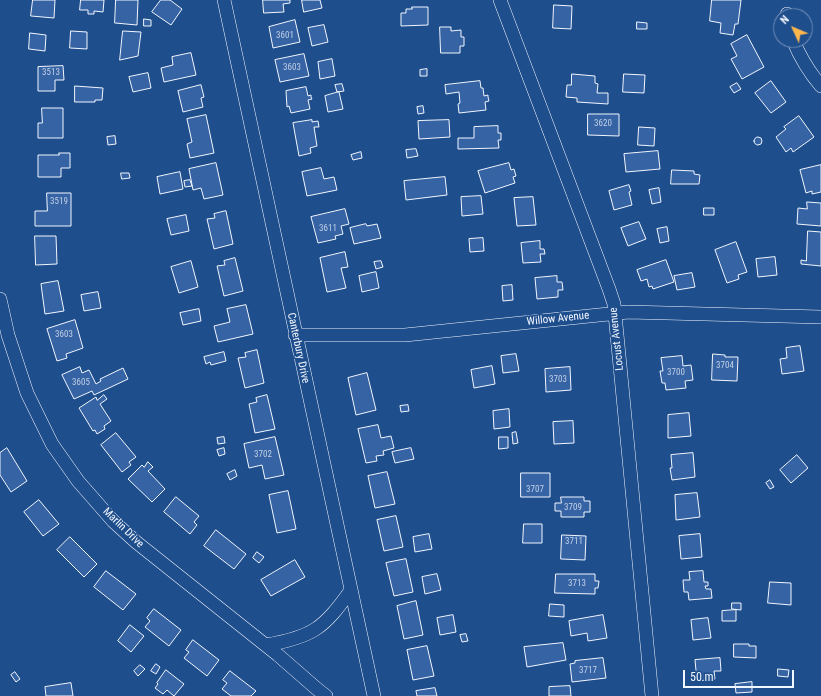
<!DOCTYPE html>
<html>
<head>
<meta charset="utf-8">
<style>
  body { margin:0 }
  #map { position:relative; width:821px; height:696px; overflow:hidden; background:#1f4e8c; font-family:"Roboto Condensed",sans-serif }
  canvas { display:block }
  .north { position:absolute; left:773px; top:8px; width:40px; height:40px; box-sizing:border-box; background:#1f4e8c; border:1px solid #7391ba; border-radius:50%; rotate:314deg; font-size:11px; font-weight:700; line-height:16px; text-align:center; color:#f2f6ff }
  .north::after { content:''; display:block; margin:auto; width:14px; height:18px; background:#ffb74d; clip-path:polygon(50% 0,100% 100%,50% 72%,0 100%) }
  .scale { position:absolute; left:683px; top:670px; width:111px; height:18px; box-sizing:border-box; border:2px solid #f2f6ff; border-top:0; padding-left:5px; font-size:12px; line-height:14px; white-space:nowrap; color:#f2f6ff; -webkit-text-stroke:3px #1f4e8c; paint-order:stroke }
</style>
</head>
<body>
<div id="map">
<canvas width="821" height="696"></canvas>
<div class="north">N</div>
<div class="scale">50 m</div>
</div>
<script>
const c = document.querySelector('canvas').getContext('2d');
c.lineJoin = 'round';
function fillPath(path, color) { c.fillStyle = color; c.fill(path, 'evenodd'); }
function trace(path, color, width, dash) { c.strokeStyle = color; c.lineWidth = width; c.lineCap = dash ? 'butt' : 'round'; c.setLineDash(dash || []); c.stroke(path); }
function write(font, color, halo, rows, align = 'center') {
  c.font = font + ' "Roboto Condensed",sans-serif'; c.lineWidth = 3; c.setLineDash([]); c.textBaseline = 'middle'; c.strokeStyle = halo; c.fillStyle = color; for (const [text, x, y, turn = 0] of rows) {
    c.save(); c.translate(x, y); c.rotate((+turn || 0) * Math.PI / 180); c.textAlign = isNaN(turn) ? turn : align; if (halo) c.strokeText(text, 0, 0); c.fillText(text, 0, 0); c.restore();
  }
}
const building = new Path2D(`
  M33,0H55L54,18L31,16Z
  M81,0H104L103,12L94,11V14H88V10H80Z
  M116,0H138L137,25L115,23Z
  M161,0H170L182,9L171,25L152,12Z
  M263,0H290V3L283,4L284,12L264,13Z
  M302,0H320L322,8L304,12Z
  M712,0H741L738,24H735L733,35L720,33L721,23L710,21Z
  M554,5L572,6L571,29L553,28Z
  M412,7H428V25L401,26V13H406V9H412Z
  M144,19L151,20V26H144Z
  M295,20L300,42L273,48L269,27Z
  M637,22L647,23V29H637Z
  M324,25L328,42L312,46L308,28Z
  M440,27H451V31L461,30V37H464V46H460V53H441Z
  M71,31L87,32V49L70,48Z
  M123,31L141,32L138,56L120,60Z
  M30,33L46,35L45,51L29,49Z
  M747,35L764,67L742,79L731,59L737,56L731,44Z
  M191,53L196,75L164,82L161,68L173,65L172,57Z
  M304,54L309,76L280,82L275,60Z
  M332,59L335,76L320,79L318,62Z
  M63,66L64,80H55V91H38V67Z
  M427,69V76H420V70Z
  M148,73L151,88L133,92L129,77Z
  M572,74L595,76V83L598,84L597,93H608V104L577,102V98L566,97L567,85H571Z
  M624,74L645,75L644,93L623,92Z
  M480,81L481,88H483L484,96L488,95V97L489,101L485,102L486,110L459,113L458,104L460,103L459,92L446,94L445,85Z
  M771,81L786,102L771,113L755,93Z
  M737,83L741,89L734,93L730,87Z
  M342,84L344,91L337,92L335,85Z
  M201,85L204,97L201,98L203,107L183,112L178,91Z
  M75,86L103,88L102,100H95V102H75Z
  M306,87L308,96L311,95V97L312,99L308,100L310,109L291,113L289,106L287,107L286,91Z
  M339,92L343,109L328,112L325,96Z
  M423,106L424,113L418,114L417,107Z
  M42,108H63V138H38V123H42Z
  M588,114H619V136L588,135Z
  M206,115L214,153L190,158L187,144L192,142L187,119Z
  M799,116L814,137L793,152L791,148L786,152L776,137L786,129L784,127Z
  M312,120V122L318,121L319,127H314L317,146L310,148L311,153L299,156L293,123Z
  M449,120L450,137L419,139L418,121Z
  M498,126V133H501V140H498L499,148L458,149V138H474V127Z
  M639,127L655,128L654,146L638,145Z
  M115,136L116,144L108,145L107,137Z
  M754 141a4 4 0 1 1 8 0a4 4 0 1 1-8 0Z
  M416,149L418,156L407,158L406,150Z
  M658,151L660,169L626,172L624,154Z
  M361,152L362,158L353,160L351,155Z
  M59,153H70V168H61V177H38V155H59Z
  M216,163L223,195L204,199L201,188L193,190L189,169Z
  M509,163L511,170L514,169L516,176L513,177L515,183L485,193L478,171Z
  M821,165V192L812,194V191L806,193L800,170Z
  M321,168L324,179L334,177L337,190L307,196L302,172Z
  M672,170L694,171V174L700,175L699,184H671Z
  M180,172L183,189L160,194L157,177Z
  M121,173H129L130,178L122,179Z
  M445,177L447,195L406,200L404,181Z
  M190,180L192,186L185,187L184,181Z
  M629,185L631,191L629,192L632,205L614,210L609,191Z
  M659,188L661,202L652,204L649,190Z
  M47,193H71V226H35V211H47Z
  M481,196L483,214L462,216L461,197Z
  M533,197L536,225L517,226L514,198Z
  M807,202L821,203V226L797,224L798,208L807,209Z
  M704,208H714V215H704Z
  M345,209L349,224L341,226L343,234L335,236L336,239L318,243L311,217Z
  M226,211L233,244L214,249L207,219L215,218L214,214Z
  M186,215L189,231L171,235L167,219Z
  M639,222L646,239L628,246L621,228Z
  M366,224L367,226L377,224L381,238L354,244L350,228Z
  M667,227L669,241L660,243L657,229Z
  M808,231L821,232V266L801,264V260L806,261Z
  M35,236H56L57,264L36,265Z
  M483,238L484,251L470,252L469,239Z
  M540,241V249H544L545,254H540L541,262L523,263L521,243Z
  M736,242L747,272L738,275L739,279L727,283L715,250Z
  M345,252L348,267L341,268L346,288L327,292L320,258Z
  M775,257L777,275L758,277L756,259Z
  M235,258L243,291L224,296L217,266L225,265L224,261Z
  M666,260L674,282L653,289L652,286L649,287L647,279L641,281L637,270Z
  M191,261L198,287L179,293L171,267Z
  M381,261L383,267L376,269L374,262Z
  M376,272L379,288L362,292L359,276Z
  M692,273L695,287L677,290L674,276Z
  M557,276V282H562L563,290H558V297L537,299L535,278Z
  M58,281L64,311L45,314L41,284Z
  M512,285L513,300L503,301L502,286Z
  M98,292L101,308L84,311L81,295Z
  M246,305L253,334L218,342L214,326L230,322L227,309Z
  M199,309L201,321L183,325L180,313Z
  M75,320L83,348L66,354L67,358L57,361L47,329Z
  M800,346L804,371L782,374L780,359L787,358L786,348Z
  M257,350L264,383L245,388L238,358L246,357L245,353Z
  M224,352L226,361L211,365L210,362L206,364L204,357Z
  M516,354L519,371L503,373L501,356Z
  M713,354L725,355V357H738L737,381L712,380Z
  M682,356L683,366L691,365L693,380L685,381L686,388L666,390L665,383H662L660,371H663L661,358Z
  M492,366L495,384L474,388L471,370Z
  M80,367L82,373L89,370L96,384L101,381L100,379L123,368L128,379L94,395L92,391L74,399L62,375Z
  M570,367L571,390L546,392L545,369Z
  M367,373L376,410L356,415L348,378Z
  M104,395L107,399L100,404L111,421L104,426L105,429L97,434L95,430L93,431L79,408L96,397L97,400Z
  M267,395L275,429L255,433L249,404L257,402L256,398Z
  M408,405L409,411L401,412L400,406Z
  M509,409L510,427L494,429L493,411Z
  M689,413L691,436L668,438V415Z
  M573,421L574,443L554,444L553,422Z
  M378,425L381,438L391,436L394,448L383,451L384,455L376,456L377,461L366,463L358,429Z
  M516,432L518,443L513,444L512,433Z
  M116,433L136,457L129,462L131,465L122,472L101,445Z
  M224,437L225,443L218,444L217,438Z
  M275,437L284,475L265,479L262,465L249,468L244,444Z
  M499,437H508V448L499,449Z
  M7,448L27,481L11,492L0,475V453Z
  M224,448L225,454L219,456L217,450Z
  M411,448L414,459L395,463L392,452Z
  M693,453L695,477L672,480L670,468H672L671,455Z
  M797,455L808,468L791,483L780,470Z
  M148,462L153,467L148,471L165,489L152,502L128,479L142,465L144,467Z
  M235,470L237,476L230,480L227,474Z
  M387,472L395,504L375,508L368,476Z
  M521,473H550V497H521Z
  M770,480L774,487L770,489L766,483Z
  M288,491L296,529L277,533L269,495Z
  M697,493L700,517L676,520L675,495Z
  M176,497L199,516L194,522L197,525L190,534L164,512Z
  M561,497H584V501H590V512H584V517H561V511H555V503H561Z
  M39,500L59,524L43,536L24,512Z
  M396,516L403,547L384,551L377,520Z
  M524,524H542V543H523Z
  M216,530L246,554L234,569L204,546Z
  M429,534L432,549L415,552L413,537Z
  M700,534L702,557L681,559L679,536Z
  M562,535L586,536L585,560L561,559Z
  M70,537L97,564L84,577L57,550Z
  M257,552L264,557L259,563L253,558Z
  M406,559L413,592L394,596L386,563Z
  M295,560L305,577L271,596L261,580Z
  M106,571L136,594L123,610L94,587Z
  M703,571L704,582H708V586H705L706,589H711L712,598L689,600L688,592H684L683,580H690L689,572Z
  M437,574L441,590L425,594L422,577Z
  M556,574H595V581H599L598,588H595V594L555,593Z
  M770,582L791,583V605L768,603Z
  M416,601L423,635L404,639L397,606Z
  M732,603H741V610L732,609Z
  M550,604L564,605V617L549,616Z
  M154,609L181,630L169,646L145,627L150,621L147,618Z
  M736,610V621H722V611Z
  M453,615L456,632L440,635L437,618Z
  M603,615L607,638L588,641L587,633L571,636L569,621Z
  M708,618L711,638L693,640L691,620Z
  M130,625L144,636L131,652L118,641Z
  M466,634L468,641L462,642L460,635Z
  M193,640L219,660L207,676L184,658L189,652L186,650Z
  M563,643L566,660L527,667L524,647Z
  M734,644H749V646H756V658L734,657Z
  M427,646L434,676L413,680L407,650Z
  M603,658L606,678L572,682L570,664L575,663V661Z
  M720,658L721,671H714L715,679L697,681L695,660Z
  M156,664L160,667L156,674L151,671Z
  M140,665L145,669L138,676L134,671Z
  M778,669L789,670L788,677L778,676Z
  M166,670L184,684L174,696L167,690L163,694L155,688L158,684L157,683Z
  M230,671L256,691L251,696H231L222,689L227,683L223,680Z
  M15,672L20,679L16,682L11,675Z
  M752,682V692L736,693L735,684Z
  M71,683L73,696H46L45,687Z
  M570,686L571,696H549V687Z
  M435,688L437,696H417L416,691Z`);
fillPath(building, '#3563a3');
trace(building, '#f2f6ff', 1);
const minor = new Path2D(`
  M224,0L374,696
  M500,0L609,289L614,304L652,696
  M787,14V16
  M793,40C800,57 809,72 821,86
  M0,299L8,335L27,393L52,444L78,481L113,521L136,542L278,655L317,689L326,696
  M295,335H405L628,312L821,317
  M266,645C313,637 324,628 351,590`);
trace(minor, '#f2f6ff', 14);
trace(minor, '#1f4e8c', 13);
write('9px', '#c3d1e8', null, [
  ["3601",285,36],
  ["3603",292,68],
  ["3513",51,73],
  ["3620",603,124],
  ["3519",59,202],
  ["3611",328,229],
  ["3603",64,335],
  ["3704",725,366],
  ["3700",676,373],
  ["3703",558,380],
  ["3605",81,383],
  ["3702",263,455],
  ["3707",535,490],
  ["3709",573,508],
  ["3711",574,542],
  ["3713",577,584],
  ["3717",588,671]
]);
write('11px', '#f2f6ff', '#1f4e8c', [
  ["Willow Avenue",558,319,-6],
  ["Locust Avenue",617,339,-96],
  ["Canterbury Drive",298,348,78],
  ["Marlin Drive",123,528,44]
]);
</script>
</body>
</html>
